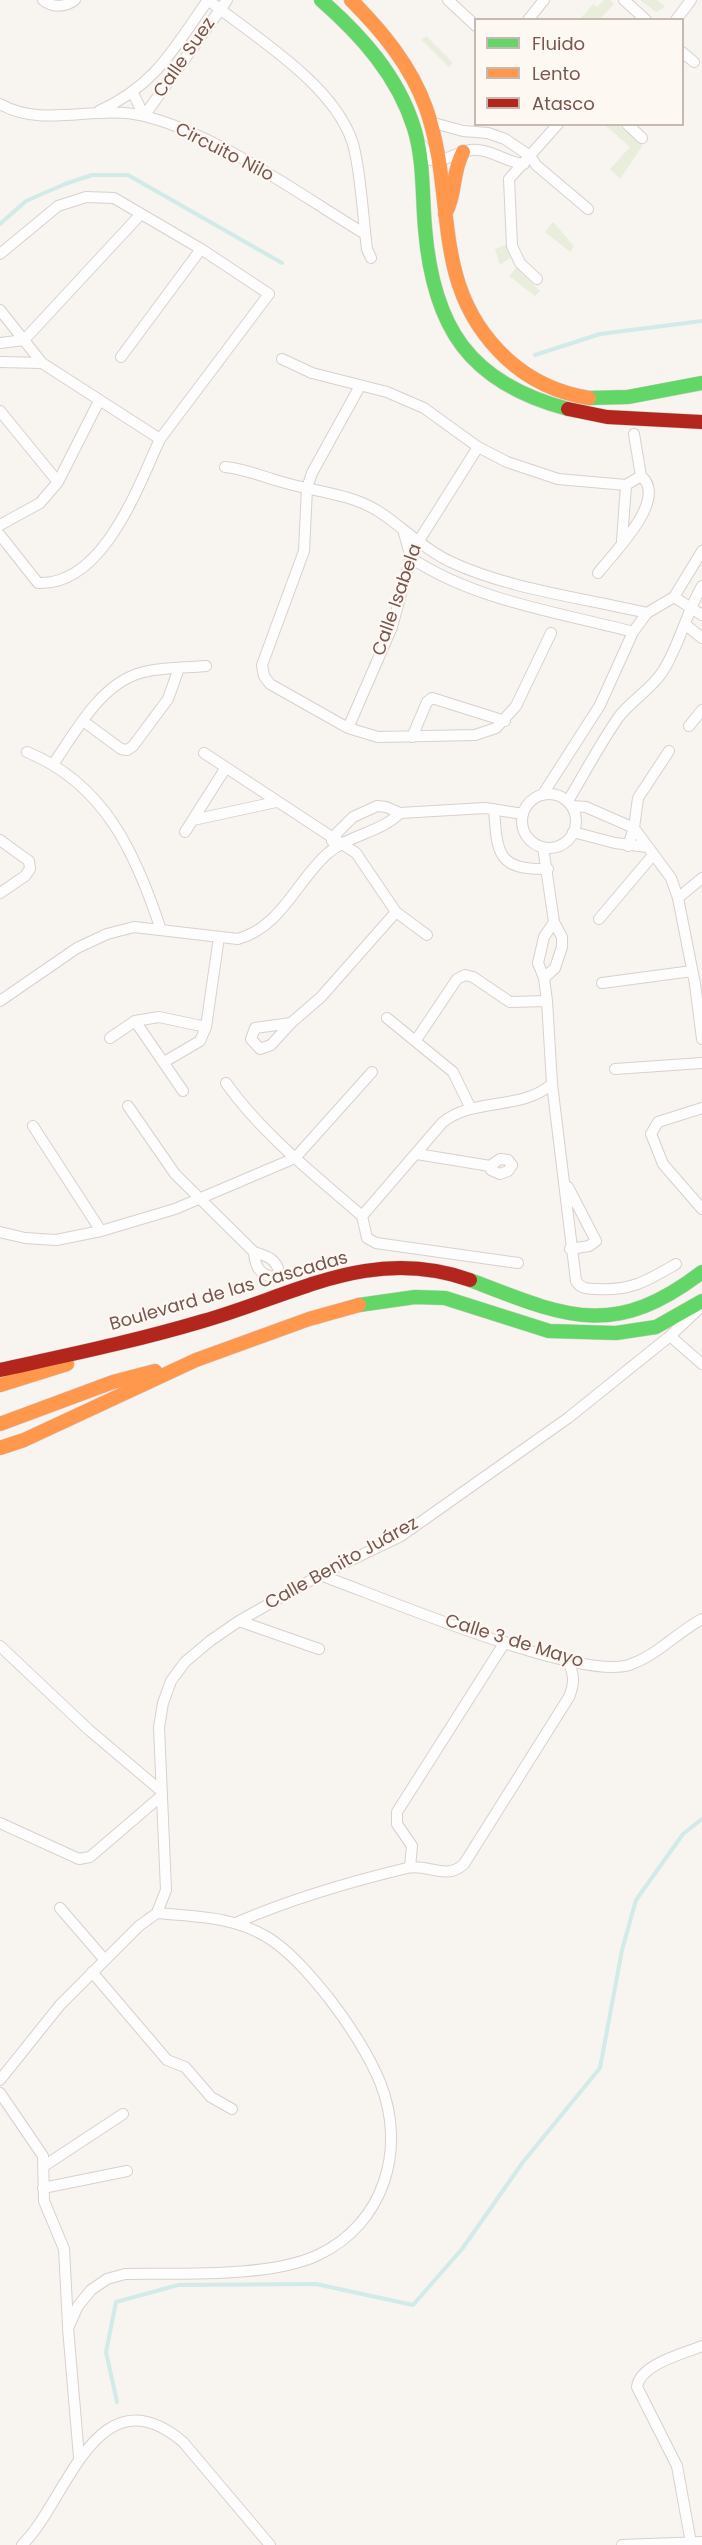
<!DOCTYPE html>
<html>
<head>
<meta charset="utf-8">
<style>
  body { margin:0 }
  #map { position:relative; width:702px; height:2545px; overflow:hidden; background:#f8f4f0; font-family:Poppins,sans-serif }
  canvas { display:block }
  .legend { position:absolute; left:474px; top:18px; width:210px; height:108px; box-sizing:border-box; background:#fef8f3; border:2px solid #c8b8b2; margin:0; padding:8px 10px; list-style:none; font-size:18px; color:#775750 }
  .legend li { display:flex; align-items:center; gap:12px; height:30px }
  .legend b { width:30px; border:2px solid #c8b8b2 }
</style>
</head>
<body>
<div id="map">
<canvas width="702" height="2545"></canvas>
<ul class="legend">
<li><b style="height:8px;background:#63d668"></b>Fluido</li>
<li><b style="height:8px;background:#ff974d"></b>Lento</li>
<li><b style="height:8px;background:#b3261e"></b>Atasco</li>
</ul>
</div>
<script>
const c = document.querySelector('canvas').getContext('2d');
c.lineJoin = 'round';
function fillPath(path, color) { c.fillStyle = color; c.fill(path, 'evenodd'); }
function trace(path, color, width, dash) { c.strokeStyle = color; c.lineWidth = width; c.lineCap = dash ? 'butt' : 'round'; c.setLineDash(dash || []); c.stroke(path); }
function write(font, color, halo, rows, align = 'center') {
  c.font = font + ' Poppins,sans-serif'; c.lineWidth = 4.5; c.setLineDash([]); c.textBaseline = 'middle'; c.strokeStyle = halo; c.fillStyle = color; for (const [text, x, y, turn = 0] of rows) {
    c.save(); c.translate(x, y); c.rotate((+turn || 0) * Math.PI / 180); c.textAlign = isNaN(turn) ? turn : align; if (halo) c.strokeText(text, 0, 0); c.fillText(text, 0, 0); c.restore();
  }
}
fillPath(new Path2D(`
  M604,0H610L614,4L600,19H580L593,4L597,7Z
  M640,0H657L665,7L656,12Z
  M426,36L453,63L449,67L422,40Z
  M605,125H618L643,145L620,179L610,169L630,147Z
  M553,222L574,246L570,252L545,232Z
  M508,244L512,257L500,265L495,249Z
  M517,267L540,291L535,296L509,276Z`), '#e9eedc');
trace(new Path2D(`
  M0,224L26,201L65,184L92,175H128L282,263
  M535,355L600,334L702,321
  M117,2402L106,2352L116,2302L178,2285L316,2284L413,2305L462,2249L523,2162L600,2068L622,1950L636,1900L683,1834L702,1819`), '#d2eae8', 4);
const street = new Path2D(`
  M43,0C53,8 65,7 75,0
  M208,0C255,37 335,85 353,144C361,172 363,219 367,249L371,258
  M448,0L476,26
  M624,0L646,20
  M528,20L544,0
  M676,20L691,0
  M682,52L694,62
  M133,93L144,116
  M0,104C44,129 96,104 144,116C217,134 299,194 365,234
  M99,111C157,84 173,49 208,0
  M144,116L227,0
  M430,122L463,131L488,133L505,139L530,156L536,165L588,209
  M627,124L642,138
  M422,145L431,160C447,163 461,148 478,150C494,151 508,163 524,164
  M0,254L58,206L86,197L114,198L201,249L269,294L160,439L42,363L0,310
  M537,279L520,263L512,246L509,179L558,124
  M0,343L24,340L140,215
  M121,357L201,249
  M282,359L312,373L387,392L424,408L478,447L507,462L558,479L626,485L641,476
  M0,362L42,363
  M360,386L312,473L307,488L304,551L262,665L264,676L270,684L348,728L378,737L475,735L496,728L516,706L551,633
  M0,411L58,482
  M225,467C246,469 263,477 282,482C315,492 349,493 378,511C403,527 422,548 449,561C507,589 584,598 647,613
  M0,525L40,503L58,482L99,401
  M404,533L411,558C476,601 558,612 633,632
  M0,535L38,583C103,586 138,487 160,439
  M622,541L626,485
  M598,573C614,552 669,499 641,476L634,434
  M674,597L702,615
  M686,625L702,638
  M83,721L121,749L127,750L133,746L168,699L179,668
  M689,726L702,710
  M348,728L392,627L413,550L478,447
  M412,737L427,702L432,698L505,721
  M27,752C105,784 136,854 161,930
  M204,753L356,853L396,912L427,935
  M54,763C76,731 100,685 140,673C160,667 185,668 206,666
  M543,794L600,705L633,632L647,613L674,597L702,551
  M522 821a27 27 0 1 1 54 0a27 27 0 1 1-54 0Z
  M568,801C584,774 600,744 618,718C630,701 650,691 663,671C680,644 686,613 702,586
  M572,806L586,807L634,828L671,878L678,898L695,984L702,1039
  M494,809C497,855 498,870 548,869
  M193,820L276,802
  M185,832L225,769
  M573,832L615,843L647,847
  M0,840L29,861L30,869L25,876L0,893
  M332,841L334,836L353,817L377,806L386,807L400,813L485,808L523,814
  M628,846L634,828L638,798L669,751
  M543,847L554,922L562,937V947L555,968L544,978
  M678,898L702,878
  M599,919L653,855
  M554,922L544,937L538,963L544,978L547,1001L552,1084L576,1281C581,1289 588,1289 597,1289C631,1291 647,1281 676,1264
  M602,983L692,971
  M0,1001L77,948L107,934L134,927L238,939C281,927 296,882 327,854C348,835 380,833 400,813
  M387,1018L453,1072L471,1109
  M135,1021L183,1091
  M291,1023L255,1028L251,1039L260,1049L271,1045L291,1023L321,997L396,912
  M110,1038L135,1021L159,1017L206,1027
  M416,1040L457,979L465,975L473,977L510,1002L547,1001
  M164,1062L200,1041L206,1027L219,937
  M615,1069L702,1063
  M226,1083C263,1135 314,1174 362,1216
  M128,1106L175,1174L254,1252C266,1256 276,1258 279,1272L274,1277C259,1275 255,1266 254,1252
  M702,1108L658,1122L651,1134L663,1164L702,1209
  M33,1126L101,1231
  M417,1154L490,1166L491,1170L500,1174L508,1171L512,1165L508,1160L500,1159L490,1166
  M568,1187L596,1241L589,1246L570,1249
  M362,1216L442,1123C473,1097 521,1111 552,1084
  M362,1216L367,1238L376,1243L518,1263
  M0,1232L25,1238L56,1240L101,1231L175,1209L295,1158L372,1072
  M670,1336L702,1364
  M320,1575C379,1596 577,1681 629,1665C658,1655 676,1633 702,1619
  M239,1621L319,1649
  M0,1646L89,1730L160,1790
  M0,1823L79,1859L90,1857L160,1797
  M410,1867L412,1846L397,1824V1812L505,1642
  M60,1908L104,1959
  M238,1922C289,1900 353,1881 407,1868C428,1863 446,1881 464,1864L569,1697C575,1682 574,1675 568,1661
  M92,1972L167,2060L185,2067L211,2097L232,2109
  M0,2080L60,2005L139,1926L157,1913L166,1890L159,1727L163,1703L171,1681L185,1662L210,1641L239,1621L320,1575L401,1536L568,1418L670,1336L702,1306
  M0,2093L43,2156L44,2201L64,2249L68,2325
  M44,2166L123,2114
  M43,2188L127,2171
  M79,2457L68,2328L78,2306L91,2290L107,2279L125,2274C178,2273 270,2278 318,2255C384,2224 407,2149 380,2082C367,2051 348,2023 328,1997C311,1976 290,1951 267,1937C232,1916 197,1917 157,1913
  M691,2543L677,2466L637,2387C640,2364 683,2354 702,2346
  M22,2545C67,2502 96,2369 183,2442L270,2545
  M622,2545L702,2542`);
const fast = new Path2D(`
  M321,0C361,35 398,76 414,128C424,160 422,194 425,228C433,327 469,383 568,409
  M589,398L628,397L702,383
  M470,1280C566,1317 613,1340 702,1272
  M359,1305L415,1297L445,1298L549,1331L616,1333L656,1327L702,1301`);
const slow = new Path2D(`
  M351,0C382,31 411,66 426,108C458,199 428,286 507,359C530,380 558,393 589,398
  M445,214C456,195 452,172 463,152
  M0,1385L67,1364
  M0,1424L113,1382L155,1371
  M0,1448L24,1440L196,1360L309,1319L359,1305`);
const jam = new Path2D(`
  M568,409L607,417L702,422
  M0,1370C68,1355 136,1341 203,1321C295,1295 371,1245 470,1280`);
trace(street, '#d8d1ce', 12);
trace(fast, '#d8cfcc', 15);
trace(slow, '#d8cfcc', 15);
trace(jam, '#d8cfcc', 15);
trace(street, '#fefdfd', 10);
trace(fast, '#63d668', 14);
trace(slow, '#ff974d', 14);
trace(jam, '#b3261e', 14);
write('18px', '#775750', '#fef8f3', [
  ["Calle Suez",185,58,-55],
  ["Circuito Nilo",224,153,27],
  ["Calle Isabela",398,600,-71],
  ["Boulevard de las Cascadas",229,1292,-16],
  ["Calle Benito Juárez",342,1564,-29],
  ["Calle 3 de Mayo",514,1642,17]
]);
</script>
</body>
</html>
